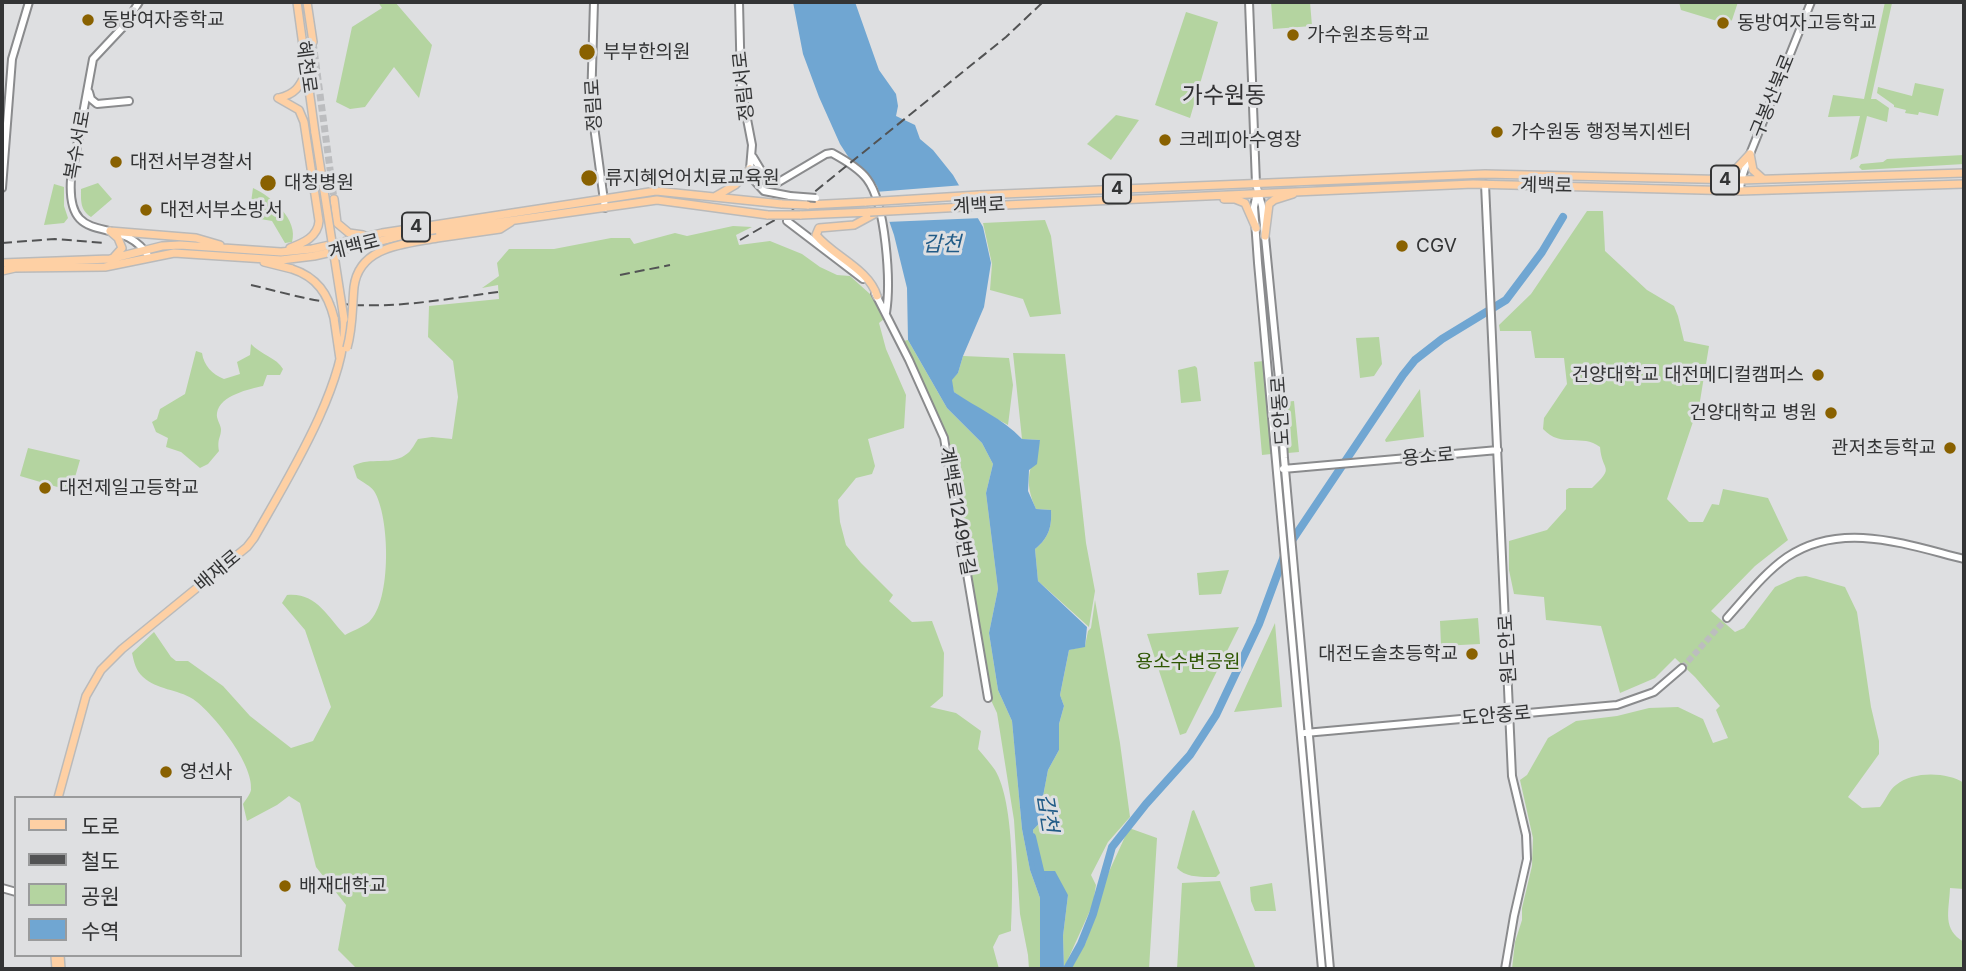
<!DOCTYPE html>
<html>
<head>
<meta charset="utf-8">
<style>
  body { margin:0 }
  #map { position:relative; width:1966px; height:971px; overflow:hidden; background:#dedfe1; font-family:Inter,"Noto Sans KR",sans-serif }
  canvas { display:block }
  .frame { position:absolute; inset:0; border:4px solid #333435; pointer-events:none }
  .legend { position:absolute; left:14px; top:796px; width:228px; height:161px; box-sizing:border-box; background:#dedfe1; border:2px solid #9a9b9c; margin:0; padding:9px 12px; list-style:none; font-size:21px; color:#333435 }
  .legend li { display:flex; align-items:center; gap:14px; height:35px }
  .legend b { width:35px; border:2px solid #9a9b9c }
</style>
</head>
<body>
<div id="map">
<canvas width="1966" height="971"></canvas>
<div class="frame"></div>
<ul class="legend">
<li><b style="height:9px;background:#fed0a4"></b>도로</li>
<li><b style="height:9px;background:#525354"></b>철도</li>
<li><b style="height:19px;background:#b4d4a0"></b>공원</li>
<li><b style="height:19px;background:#70a6d2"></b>수역</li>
</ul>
</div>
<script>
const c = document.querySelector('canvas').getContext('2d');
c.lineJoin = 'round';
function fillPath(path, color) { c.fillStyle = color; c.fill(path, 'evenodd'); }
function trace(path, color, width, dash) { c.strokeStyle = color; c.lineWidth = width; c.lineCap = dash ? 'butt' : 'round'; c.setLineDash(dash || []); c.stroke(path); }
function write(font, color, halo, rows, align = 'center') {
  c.font = font + ' Inter,"Noto Sans KR",sans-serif'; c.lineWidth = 6; c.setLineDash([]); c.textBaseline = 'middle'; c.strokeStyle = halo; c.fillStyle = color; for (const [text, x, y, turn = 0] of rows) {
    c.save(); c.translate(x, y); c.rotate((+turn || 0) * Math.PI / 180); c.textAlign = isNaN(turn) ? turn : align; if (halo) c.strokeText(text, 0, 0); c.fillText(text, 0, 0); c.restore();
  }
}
fillPath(new Path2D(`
  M378,2H395L432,45L419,98L394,67L365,107L350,109L336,102L352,27L382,8Z
  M1271,2H1310L1312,26L1273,29Z
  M1679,2H1738L1732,20L1727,24L1681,10Z
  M1885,2L1892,3L1871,99H1876L1889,108L1887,122L1867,116L1858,156L1850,160L1860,116L1828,117L1833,95L1864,99Z
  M1186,12L1218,22L1190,118L1155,105Z
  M1915,83L1944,89L1938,116L1919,112L1918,115L1905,113L1906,110L1894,107V105L1877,93L1878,87L1912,96Z
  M1116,115L1139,120L1111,160L1087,144Z
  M1964,155V164L1862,170L1859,167L1861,164L1883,162L1887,159Z
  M98,183L112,199L91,217C80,210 81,201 81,189Z
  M54,184L64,187V206L68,218L64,223L44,225Z
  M253,188C271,196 299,220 292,242L285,243L272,221L249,217Z
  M1587,211H1603L1605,251L1647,290L1674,306L1678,316L1684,341L1709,346L1700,401L1667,499L1689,522H1703L1712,504L1719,505L1723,489L1768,498L1788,540L1755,566L1711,611L1735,632L1744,628L1775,587L1797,577L1806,576L1845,587L1857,612L1871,707L1879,741V754L1848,797L1862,808L1880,807C1886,800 1889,790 1896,785C1913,771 1947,772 1964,783V889L1950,888C1949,912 1942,929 1964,942V969H1512L1515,942L1522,920V908L1532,866L1533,838L1520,780L1527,775L1548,738L1576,721L1617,716L1649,708L1678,707L1703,719L1713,743L1728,738L1716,710L1720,706L1695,677L1675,658L1655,678L1620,693L1601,626L1546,620L1544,597L1514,594L1509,570V541L1547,530L1566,509V490L1569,488H1592C1616,465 1602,473 1600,447C1582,433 1562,449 1543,429L1544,418L1567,384L1564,358H1535L1531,331H1500L1499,325L1531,294Z
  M1045,220L1051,236L1061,314L1030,317L1023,299L990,290L992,264L983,223Z
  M733,226L752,227L736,235L739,245L770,241L802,254L820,267L837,275L850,276L870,294L884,319L879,323L886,349L906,395L904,428L868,439L875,466L872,474L856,478L838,500L840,522L846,545L861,563L893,595L889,601L912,622L932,621L944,653L943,696L930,707L956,713L981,731L978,749C984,756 990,763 995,770C1015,803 1013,892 1011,931L999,935L993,947L999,969H357L338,950L346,905L316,867L300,803L289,796L277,805L247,821L243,804C246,799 250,795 251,790C254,764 213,713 193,699C177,689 157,690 143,677C136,671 134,662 132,653L154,632L171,657L176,661H188L223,686L250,716L291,748L313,741L331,707L305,630L282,603L287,595C316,592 327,616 345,635C352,631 363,627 369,622C392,601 390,516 374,491C371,486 362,482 357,478L353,466C370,456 392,467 408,453C412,450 415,443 418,439L432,437L452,439L458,397L453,361L428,337L429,306L499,299L498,285L482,288L499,276L497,263L509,249H554L611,238H630L634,244L675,233L687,236Z
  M1379,337L1382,364L1374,376L1360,378L1356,338Z
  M908,340L947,408L982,443L993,464L986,493L998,589L989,633L998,690L1012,721L1022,829L1030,870L1040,898V969H1029L1028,955L1020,914L1014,820L997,713L989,696L949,438L903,341Z
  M251,344C260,354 277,358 283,369L280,375H267L263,386C250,389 220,395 217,413C216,419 220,423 221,429C221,438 217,438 219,451L208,464L200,468L181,452L166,447L168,438L156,432L152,422L157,419L160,409L185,394L196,351L202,353C204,366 212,374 224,379L240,374L237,362L250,355Z
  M1013,353L1065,354L1086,543L1095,591L1089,627L1038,581L1035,549C1049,538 1052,526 1051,510L1036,509C1023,480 1030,469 1040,440L1022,439Z
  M963,356L1009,358L1013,385L1008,425L973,406L954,392L951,380L958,373Z
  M1264,361L1271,454L1262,455L1254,362Z
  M1195,366L1197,368L1201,401L1181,403L1178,370Z
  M1420,389L1424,437L1386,442L1385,440Z
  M1294,401L1299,452L1288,453L1284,402Z
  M28,448L80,460L71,491L20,476Z
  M1229,570L1221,594L1199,595L1197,573Z
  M1095,600L1120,743L1130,817L1108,842L1091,875L1096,885L1093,904L1064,968L1063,936L1068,895L1037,871L1033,830L1048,814L1041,807L1048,770L1059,750V724L1064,706L1060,695L1069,650L1085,646L1088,631L1091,628Z
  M1478,618L1480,644L1441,646L1440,621Z
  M1275,623L1282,707L1234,712Z
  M1239,627L1186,733L1180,735L1147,634Z
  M1194,810L1220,873L1216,877C1203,877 1186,878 1177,868L1192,811Z
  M1129,828L1157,838L1149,969H1071L1086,942L1107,876Z
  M1220,881L1256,969H1177L1182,883Z
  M1272,883L1276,911H1255L1251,901L1250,887Z`), '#b4d4a0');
fillPath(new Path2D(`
  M793,2H855L879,70L896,94L898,106L896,116L915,125L920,139L933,150L953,175L983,227L991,263L984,307L963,356L958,373L952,380L954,392C977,408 1002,418 1022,439L1040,440L1037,464L1029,470L1028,491L1036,509L1051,510C1052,526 1049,538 1035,549L1038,581L1087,627L1085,647L1069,650L1060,695L1064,706L1059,724V750L1048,770L1041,807L1048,814L1033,830L1037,871H1055L1068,895L1063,936L1064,969H1040V898L1030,870L1022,829L1012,721L998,690L989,633L998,589L986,493L993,464L982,443L947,408L908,340L907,288L894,235L877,186L870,176L853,164L840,144L819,97L803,54Z`), '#70a6d2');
fillPath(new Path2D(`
  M964,185L982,218L886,222L875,192Z`), '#dedfe1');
trace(new Path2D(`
  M1032,837L1042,879
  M1067,969L1081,944L1093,914L1112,847L1146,804L1190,755L1216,715L1259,624L1287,548L1403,375L1415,360L1442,339L1506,300L1542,252L1563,217`), '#70a6d2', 8);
trace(new Path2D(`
  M1682,668L1727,618`), '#bcbdbf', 6, [6, 3]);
trace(new Path2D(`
  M313,42L334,199`), '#bcbdbf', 7, [7, 3.5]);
const secondary = new Path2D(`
  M139,2L124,26L93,59L71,179C66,252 121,211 149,257
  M594,2L591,104L605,208
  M739,2L741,88L752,145L750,169L753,179L764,191L790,196
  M1249,2L1256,184L1262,206L1279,379L1284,458L1330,969
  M89,92L91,99L97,104L129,101
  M753,157L765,177L777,183L826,154L832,153C843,159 859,168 867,179C886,204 891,282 886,313
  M1485,184L1512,776L1526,835L1527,859L1514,916L1505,969
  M2,188L12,59L29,2
  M1740,191L1741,180L1750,154L1811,2
  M1257,193L1254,207L1258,263L1322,969
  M787,221L863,279
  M875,293L909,360L944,438L988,698
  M1283,469L1498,450
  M1727,618C1746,597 1764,573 1787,557C1842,520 1907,545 1964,559
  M1305,733L1617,705L1654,692L1682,668
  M2,888L16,892`);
const primary = new Path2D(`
  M297,2L315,133
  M307,2L313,42
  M278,98L299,110L304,122L319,221C318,237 303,243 290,248
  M279,98C295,94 300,87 306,72
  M1750,154L1753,170L1763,179
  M1713,178L1737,168L1750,154
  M979,195L1485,174L1741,180L1964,173
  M716,196L735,185L750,169
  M334,199L337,223L349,233L363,235
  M1224,199H1235L1245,203L1256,228
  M807,205L866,202
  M983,206L1473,184L1740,191L1964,184
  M800,215L870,212
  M110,231L196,238L220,245
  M110,231L118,238L122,248L114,257
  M1265,236L1269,204L1274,200L1293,194
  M437,238L500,229L511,222
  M264,262L292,269
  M2,263L110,259L162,246L180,245L281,252L312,249L382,233L656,191L782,204
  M2,271L15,268L105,267L174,253L281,260L314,256L402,236L657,200L768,215
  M877,296C869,269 833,256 816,235L819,228L854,225L878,212
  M334,318L340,359
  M58,798L86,696L101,670L122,649L247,547L254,538C284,485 350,380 344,319
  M60,955L61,969
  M55,956L56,969`);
trace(secondary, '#8a8b8d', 10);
trace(primary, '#bababa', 10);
trace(secondary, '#fff', 6);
trace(primary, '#fed0a4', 7);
trace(new Path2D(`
  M740,240L792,210L1006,37L1043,2
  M2,243L55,239L106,243
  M620,275L670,265
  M251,285C281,292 311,301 342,304C395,309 446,299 498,292`), '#525354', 2, [10, 5]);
const secondaryBridge = new Path2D(`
  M790,196L816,198`);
const primaryBridge = new Path2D(`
  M315,133L344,319
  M866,202L979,195
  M782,204L807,205
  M870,212L983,206
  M768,215H800
  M292,269C317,277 328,294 334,318
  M347,348C353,327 352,308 354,287C359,246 404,244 437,238`);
trace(secondaryBridge, '#8a8b8d', 10, []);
trace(primaryBridge, '#bababa', 10, []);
trace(secondaryBridge, '#fff', 6);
trace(primaryBridge, '#fed0a4', 7);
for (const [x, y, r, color] of [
  [88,20,7,"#896100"],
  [1723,23,7,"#896100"],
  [1293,35,7,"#896100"],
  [587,52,9,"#896100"],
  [1497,132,7,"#896100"],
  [1165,140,7,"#896100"],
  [116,162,7,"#896100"],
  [589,178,9,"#896100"],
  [268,183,9,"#896100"],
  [146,210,7,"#896100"],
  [1402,246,7,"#896100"],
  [1818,375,7,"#896100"],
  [1831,413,7,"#896100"],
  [1950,448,7,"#896100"],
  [45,488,7,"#896100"],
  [1472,654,7,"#896100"],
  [166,772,7,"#896100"],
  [285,886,7,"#896100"]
]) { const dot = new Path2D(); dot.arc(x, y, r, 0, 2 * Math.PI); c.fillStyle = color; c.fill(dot); trace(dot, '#dedfe1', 2.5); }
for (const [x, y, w] of [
  [1725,180,28],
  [1117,189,28],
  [416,227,28]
]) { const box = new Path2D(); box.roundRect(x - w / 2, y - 14.5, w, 29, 5); c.fillStyle = '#dedfe1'; c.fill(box); trace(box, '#333435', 2); }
write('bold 18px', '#333435', null, [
  ["4",1725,180],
  ["4",1117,189],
  ["4",416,227]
]);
write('19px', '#333435', '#dedfe1', [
  ["동방여자중학교",102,20],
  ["동방여자고등학교",1737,23],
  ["가수원초등학교",1307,35],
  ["부부한의원",603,52],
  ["가수원동 행정복지센터",1511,132],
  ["크레피아수영장",1179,140],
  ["대전서부경찰서",130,162],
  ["류지혜언어치료교육원",605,178],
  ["대청병원",284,183],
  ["대전서부소방서",160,210],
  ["CGV",1416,246],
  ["건양대학교 대전메디컬캠퍼스",1804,375,"right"],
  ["건양대학교 병원",1817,413,"right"],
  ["관저초등학교",1936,448,"right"],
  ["대전제일고등학교",59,488],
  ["대전도솔초등학교",1458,654,"right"],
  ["영선사",180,772],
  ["배재대학교",299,886]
], 'left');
write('19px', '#333435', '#dedfe1', [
  ["혜천로",306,67,82],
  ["정림서로",744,86,-96],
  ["구봉산북로",1773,96,-68],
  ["정림로",594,105,-93],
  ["복수서로",78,145,-80],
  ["계백로",1546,186,1],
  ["계백로",979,206,-3],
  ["계백로",354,247,-14],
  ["도안동로",1281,411,-94],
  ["용소로",1428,457,-5],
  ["계백로1249번길",957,511,80],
  ["배재로",218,571,-40],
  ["원도안로",1508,649,-93],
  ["도안중로",1496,716,-5]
]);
write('19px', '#2f5703', '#dedfe1', [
  ["용소수변공원",1188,662]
]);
write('italic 21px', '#215b87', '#dedfe1', [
  ["갑천",942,245],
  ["갑천",1047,813,81]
]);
write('23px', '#313133', '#dedfe1', [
  ["가수원동",1224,96]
]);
</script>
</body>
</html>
